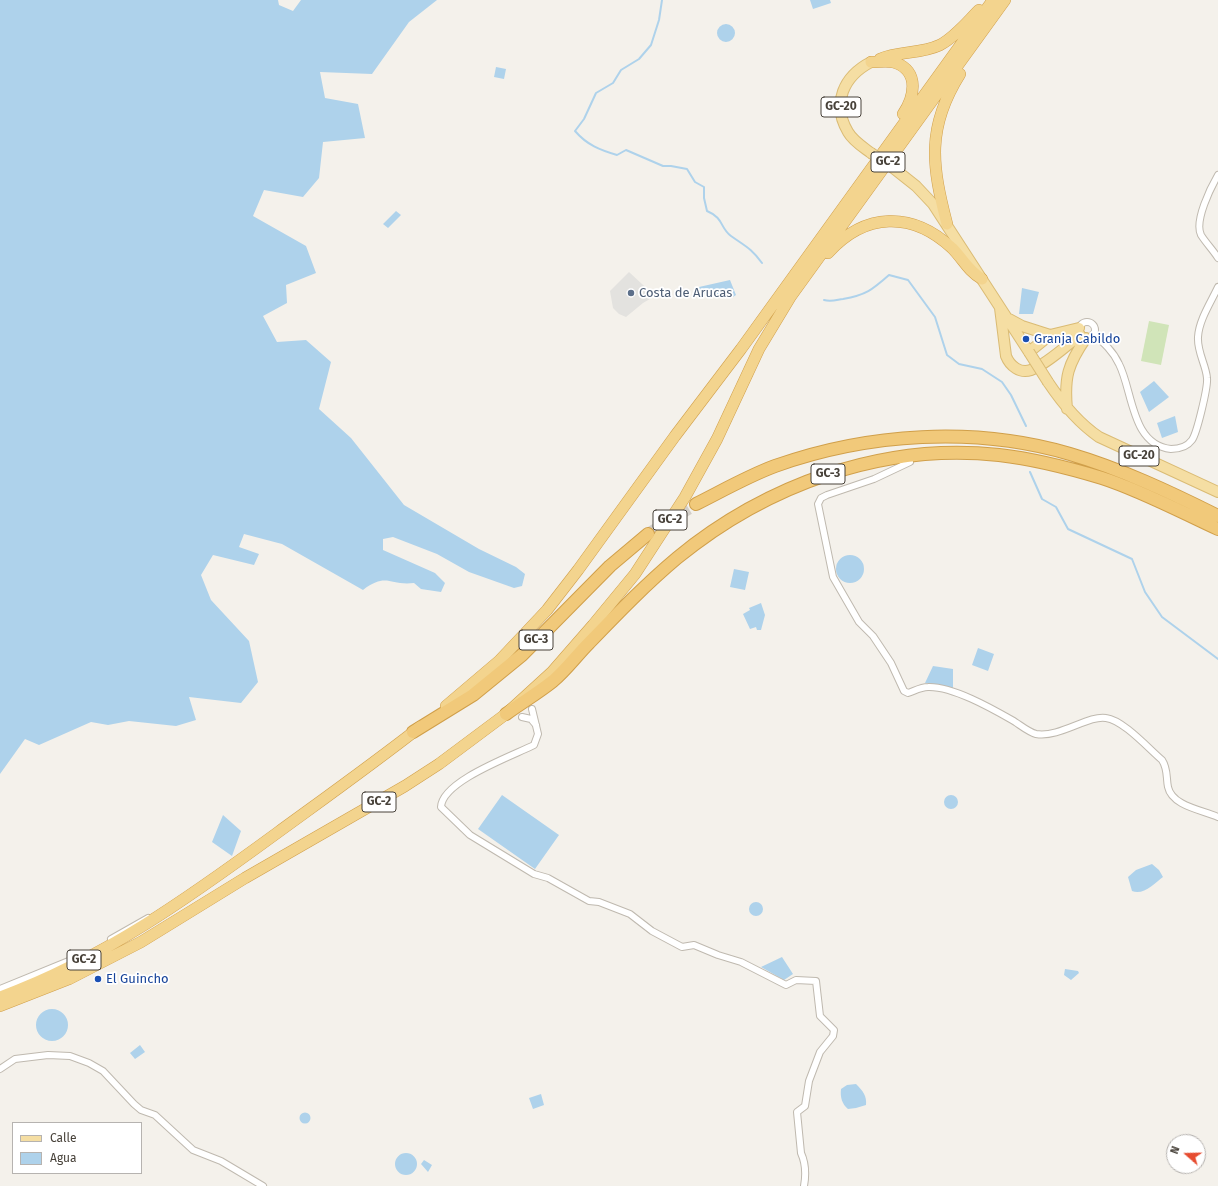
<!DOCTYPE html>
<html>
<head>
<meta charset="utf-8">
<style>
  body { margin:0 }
  #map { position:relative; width:1218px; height:1186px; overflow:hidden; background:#f4f1eb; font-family:"Fira Sans",sans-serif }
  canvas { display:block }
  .legend { position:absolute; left:12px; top:1122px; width:130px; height:52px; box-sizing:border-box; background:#fff; border:1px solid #b6b3b0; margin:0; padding:5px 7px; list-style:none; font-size:12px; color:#48423a }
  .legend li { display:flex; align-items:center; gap:8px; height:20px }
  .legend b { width:20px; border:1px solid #b6b3b0 }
  .north { position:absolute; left:1166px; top:1134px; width:40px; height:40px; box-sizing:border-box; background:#fff; border:1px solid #b6b3b0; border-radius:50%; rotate:290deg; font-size:11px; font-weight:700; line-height:16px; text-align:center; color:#48423a }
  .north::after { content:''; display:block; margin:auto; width:14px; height:18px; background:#e64c30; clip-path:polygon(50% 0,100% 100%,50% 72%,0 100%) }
</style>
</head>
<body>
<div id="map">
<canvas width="1218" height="1186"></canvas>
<ul class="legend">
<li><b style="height:5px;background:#f5dea3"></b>Calle</li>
<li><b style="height:11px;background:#aed2eb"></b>Agua</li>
</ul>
<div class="north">N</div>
</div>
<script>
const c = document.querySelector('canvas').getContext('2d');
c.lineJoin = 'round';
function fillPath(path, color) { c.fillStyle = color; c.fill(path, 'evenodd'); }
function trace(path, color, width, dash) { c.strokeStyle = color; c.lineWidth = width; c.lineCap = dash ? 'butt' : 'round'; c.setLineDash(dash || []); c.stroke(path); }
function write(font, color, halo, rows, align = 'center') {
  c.font = font + ' "Fira Sans",sans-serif'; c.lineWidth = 3.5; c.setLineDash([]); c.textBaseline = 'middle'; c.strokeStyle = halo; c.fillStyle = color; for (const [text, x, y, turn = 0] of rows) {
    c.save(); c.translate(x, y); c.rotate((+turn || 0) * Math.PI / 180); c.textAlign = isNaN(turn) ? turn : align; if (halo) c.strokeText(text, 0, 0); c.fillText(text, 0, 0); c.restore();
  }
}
fillPath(new Path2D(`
  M1149,321L1169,325L1161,365L1141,361Z`), '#d0e4b8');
fillPath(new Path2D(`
  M629,272L655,296L643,303L626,317L619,314L613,308L610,291Z`), '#e3e2df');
fillPath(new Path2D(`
  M0,0H278L279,5L293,11L301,0H437L409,22L372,74L320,72L325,98L358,104L365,138L323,142L319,178L303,197L264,190L253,216L306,246L316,273L286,285L287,303L263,316L277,342L306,340L331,362L319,409L351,438L404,505L479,549L516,567L525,574L522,586L514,588L469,572L437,554L393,537L383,539V550L435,573L445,583L441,592L421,589L414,583C389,586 387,572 363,590L282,544L244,534L239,547L259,554L254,565L213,555L201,575L211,600L249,641L258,682L241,703L189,697L196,720L176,726L129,721L108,725L91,722L39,745L25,739L0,774Z
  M810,0H830L831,3L813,9Z
  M717 33a9 9 0 1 1 18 0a9 9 0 1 1-18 0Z
  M496,67L506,69L504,79L494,77Z
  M396,211L401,215L388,228L383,224Z
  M730,280L736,295L733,297L700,294L699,287Z
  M1022,288L1039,292L1033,314H1019Z
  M1154,381L1169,397L1149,412L1140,392Z
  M1175,416L1178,432L1162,438L1157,423Z
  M836 569a14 14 0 1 1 28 0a14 14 0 1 1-28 0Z
  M734,569L749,572L745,590L730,587Z
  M761,603L765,615L761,630H757L756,627L750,629L743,614L750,610L749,608Z
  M978,648L994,654L988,671L972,665Z
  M933,666L953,669V688L925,683Z
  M944 802a7 7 0 1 1 14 0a7 7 0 1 1-14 0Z
  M502,795L559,835L535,869L478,829Z
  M223,815L241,831L232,856L212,842Z
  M1152,864L1159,870L1163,877C1155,883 1143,896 1132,891L1128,877L1136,870Z
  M749 909a7 7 0 1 1 14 0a7 7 0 1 1-14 0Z
  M782,957L793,974L784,980L761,967Z
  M1065,969L1078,971L1079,973L1071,980L1064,975Z
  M36 1025a16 16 0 1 1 32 0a16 16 0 1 1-32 0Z
  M140,1045L145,1052L135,1059L130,1053Z
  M856,1084C863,1091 867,1096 866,1105L856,1108L848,1109C842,1104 840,1097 841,1089L847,1085Z
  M541,1094L544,1105L533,1109L529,1098Z
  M299.5 1118a5.5 5.5 0 1 1 11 0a5.5 5.5 0 1 1-11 0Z
  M395 1164a11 11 0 1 1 22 0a11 11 0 1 1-22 0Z
  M424,1160L432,1165L428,1172L421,1164Z`), '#aed2eb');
trace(new Path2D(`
  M662,0L659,20L651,45L639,59L621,70L613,83L596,93L584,119L575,131C587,145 600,150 617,155L626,150L663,166H671L687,169L695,182L704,187V198L707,211C724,218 720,228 731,236C745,246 751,248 762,263
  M824,300C831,302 836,300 843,299C866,295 872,290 889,275L908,280L935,317L947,355L959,364L982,369L1002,382L1011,395L1026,426
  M1030,472L1042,499L1056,507L1068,529L1132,559L1145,592L1162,617L1218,659`), '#aed2eb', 2);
trace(new Path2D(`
  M648,534L696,504`), '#d2cec8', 12, [12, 6]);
const minor = new Path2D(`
  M1218,175C1211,187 1194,221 1201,235C1206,243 1213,250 1218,258
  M1079 330a8 8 0 1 1 16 0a8 8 0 1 1-16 0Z
  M1093,334C1104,343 1113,351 1119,364C1133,391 1131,445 1171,449C1179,449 1187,447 1192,440C1197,433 1208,387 1207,378C1206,365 1197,352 1198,337C1199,320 1211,302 1218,287
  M910,462L874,479L827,495L821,498L818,504L833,577L859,622L873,636L891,663L904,691L908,693C914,691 921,687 928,687C952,686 991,708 1012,720C1019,724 1028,732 1036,734C1060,738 1088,715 1106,718C1123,720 1148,748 1162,760C1168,769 1166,777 1168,787C1172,806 1202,810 1218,817
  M532,709L538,734L534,745C512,756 442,781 441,807L470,835L534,874L548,878L589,901L599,902L630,914L652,931L682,947L694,945L718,955L741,962L786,985L796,980L816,981L820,1016L834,1030L833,1036L820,1052L809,1081L805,1106L797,1112L801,1153C806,1164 806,1175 804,1186
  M522,717L531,719L536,725
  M111,939L148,918
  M0,989L76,958
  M0,1069L15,1059L48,1055L70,1056L89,1063L103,1071L134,1104L141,1110L155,1115L193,1150L221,1161L263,1186`);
const primary = new Path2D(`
  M871,153C863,147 853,141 848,132C831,103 844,76 871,62
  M892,167L916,186L933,204L1029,352L1050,335L1079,328
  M1000,308L1006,356C1010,366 1020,374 1031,370C1047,364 1067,345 1080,335
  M1009,319L1022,326L1050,335
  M1048,382C1062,403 1077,422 1099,437L1218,492
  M1067,409C1064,377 1068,364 1086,338`);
const trunk = new Path2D(`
  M880,59C899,51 921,54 940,45C955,37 967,22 979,10
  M871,62C880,62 889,60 896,63C920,72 914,98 903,114
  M947,224C932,166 926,128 960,74
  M828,253C865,212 912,211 952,248C963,259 968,271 982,279
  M446,706L499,661L547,610L578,570L675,436L741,349L993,0
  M0,997C102,960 191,896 277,833C325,798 374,763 420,727
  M0,1006L69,979L141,942L245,878L405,786L439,764L506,714L552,672L593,625L635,574L685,497L717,439L759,349L791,296L1005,0`);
const motorway = new Path2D(`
  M696,504C722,491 748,476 775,466C868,433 975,426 1070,454C1121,469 1170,492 1218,516
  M506,714C521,703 538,693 553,681C566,670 577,655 589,643C618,613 646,584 677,558C766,485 883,442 999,455C1034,459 1069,468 1102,478C1142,491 1181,512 1218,529
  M413,732L473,695L522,655L610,566L648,534`);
trace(minor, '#bfb9af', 8);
trace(primary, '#dabb74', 12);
trace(trunk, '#d09f4a', 12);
trace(motorway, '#d09f4a', 14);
trace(minor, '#fff', 6);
trace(primary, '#f5dea3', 10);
trace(trunk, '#f3d48e', 11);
trace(motorway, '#f1c97a', 12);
const primaryBridge = new Path2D(`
  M871,153L892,167
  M1029,352L1048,382`);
trace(primaryBridge, '#dabb74', 12, []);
trace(primaryBridge, '#f5dea3', 10);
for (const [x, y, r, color] of [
  [631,293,4,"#5c6f8a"],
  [1026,339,4,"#1a4fb4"],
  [98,979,4,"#1a4fb4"]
]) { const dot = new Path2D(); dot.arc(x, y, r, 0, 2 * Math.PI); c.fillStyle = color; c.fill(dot); trace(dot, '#fff', 1.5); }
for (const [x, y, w] of [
  [841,107,40],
  [888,162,34],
  [1139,456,40],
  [828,474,34],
  [670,520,34],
  [536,640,34],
  [379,802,34],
  [84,960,34]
]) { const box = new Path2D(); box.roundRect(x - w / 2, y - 10, w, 20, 3); c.fillStyle = '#fff'; c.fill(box); trace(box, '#48423a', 1); }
write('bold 12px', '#48423a', null, [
  ["GC-20",841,107],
  ["GC-2",888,162],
  ["GC-20",1139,456],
  ["GC-3",828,474],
  ["GC-2",670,520],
  ["GC-3",536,640],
  ["GC-2",379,802],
  ["GC-2",84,960]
]);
write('13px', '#4e5e75', '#fff', [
  ["Costa de Arucas",639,293]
], 'left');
write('13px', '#164399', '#fff', [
  ["Granja Cabildo",1034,339],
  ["El Guincho",106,979]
], 'left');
</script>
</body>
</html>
